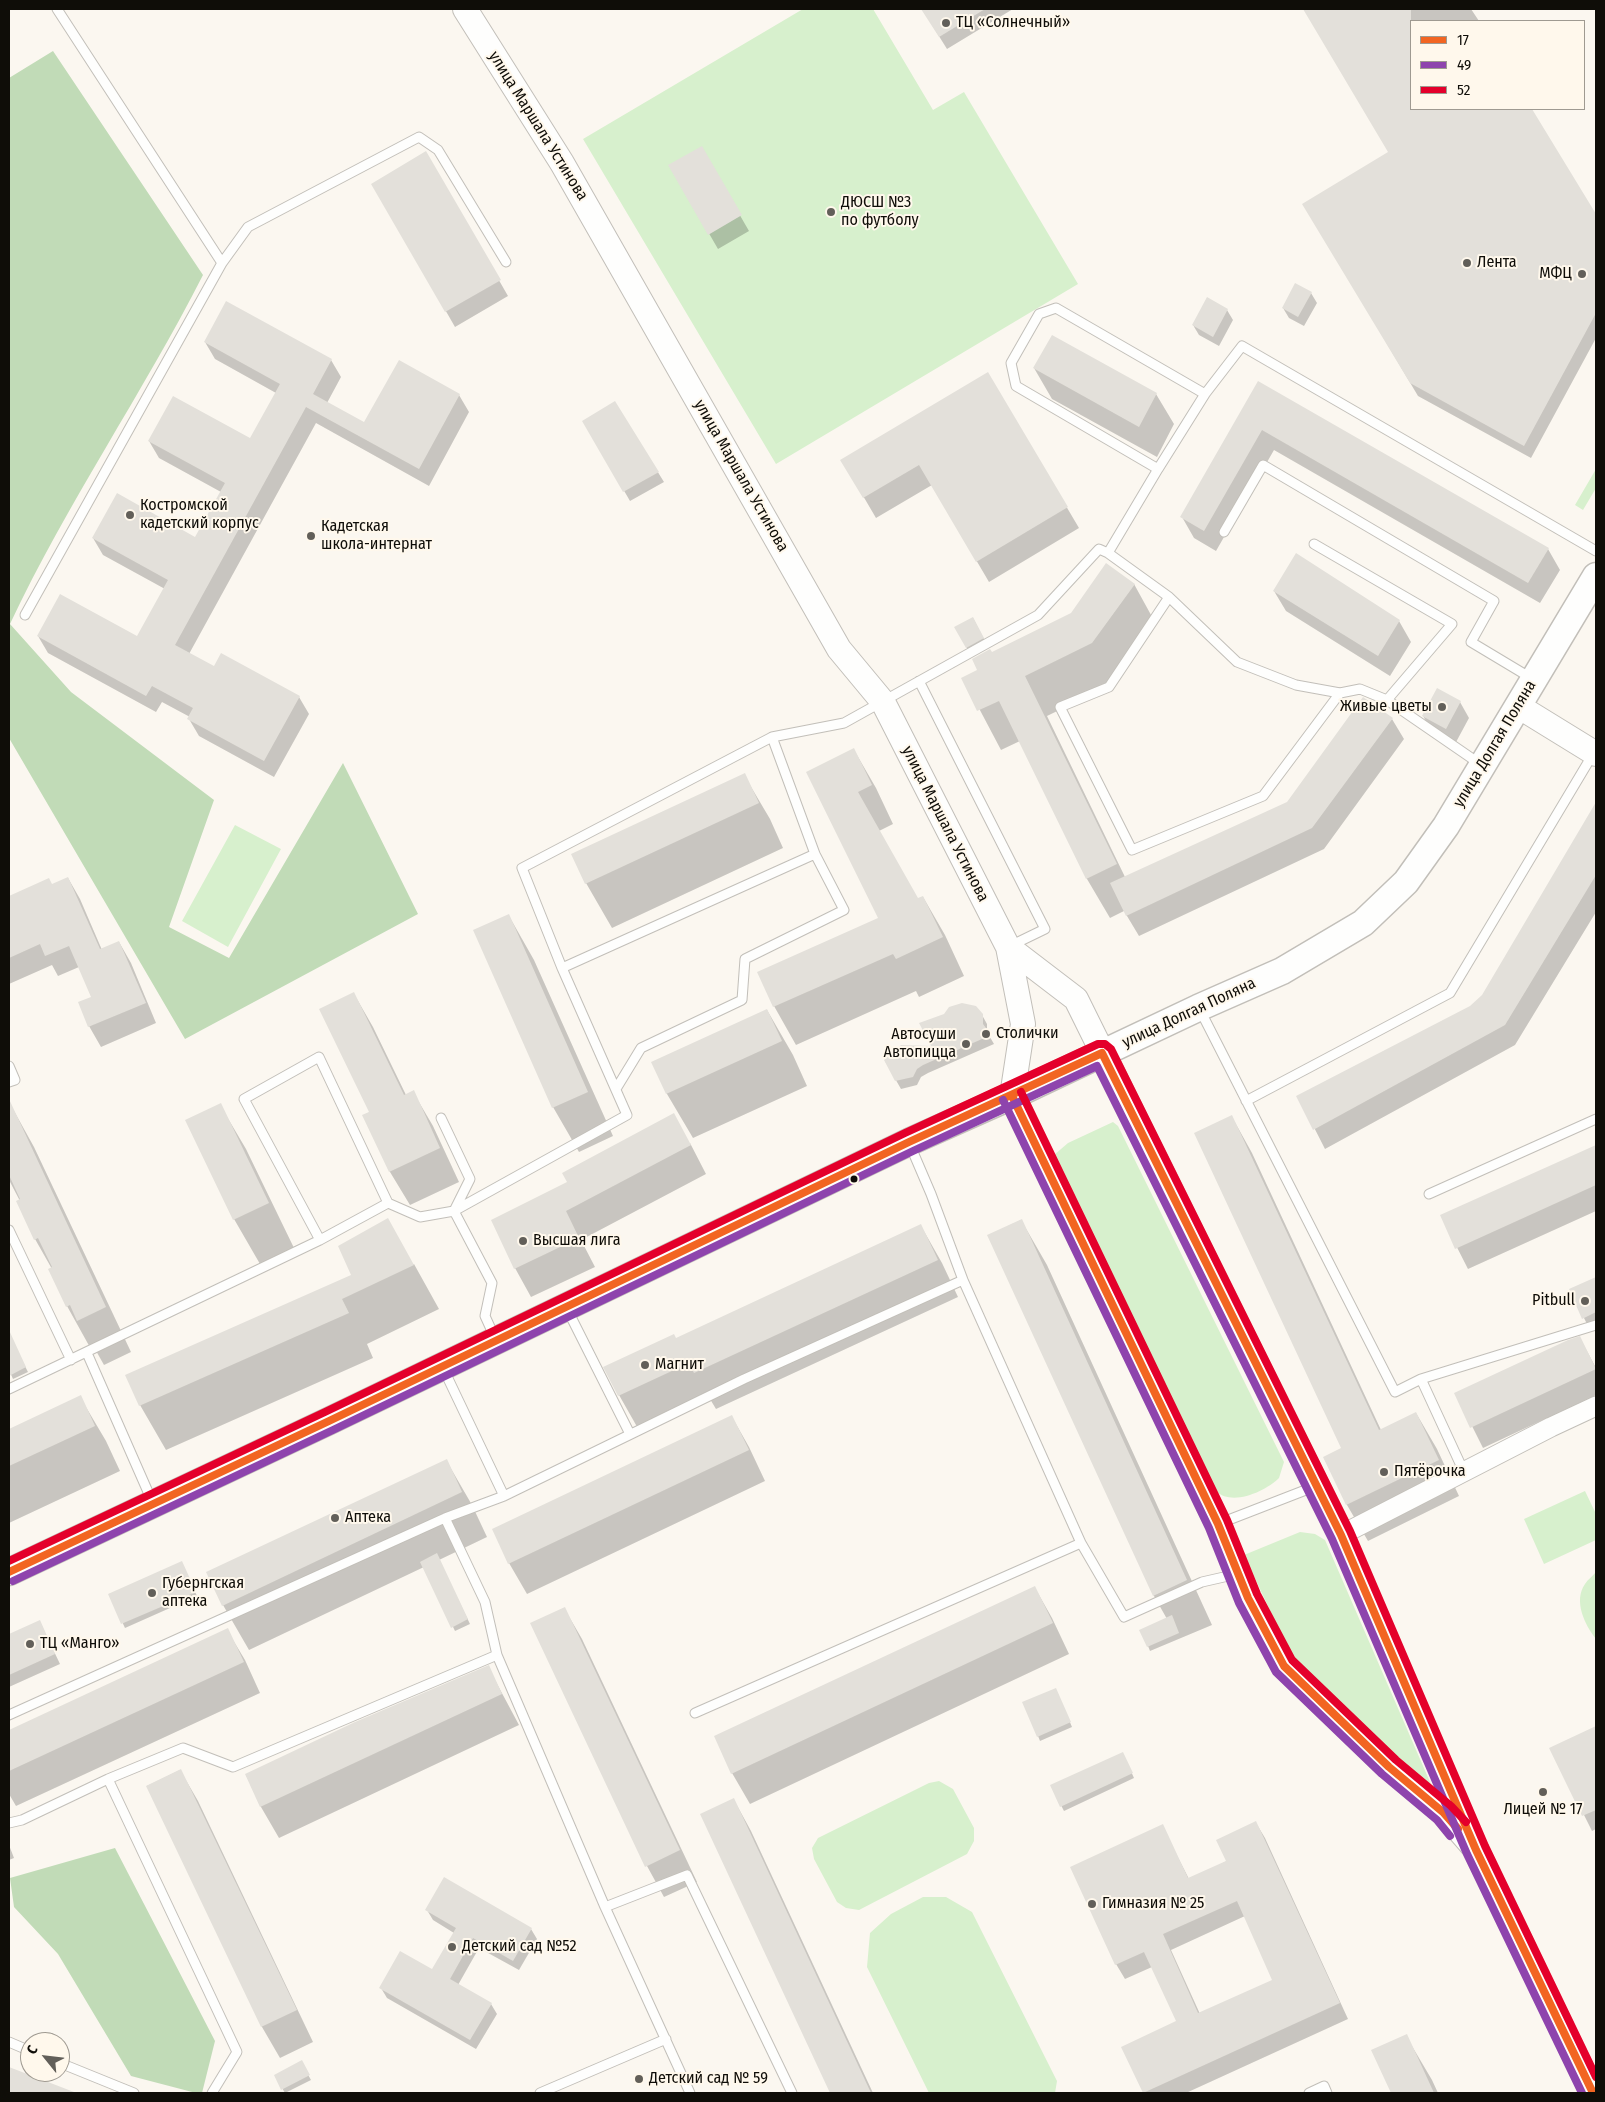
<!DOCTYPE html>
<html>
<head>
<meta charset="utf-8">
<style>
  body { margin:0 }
  #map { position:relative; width:1605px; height:2102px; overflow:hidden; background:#fbf7f0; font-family:"Fira Sans Condensed",sans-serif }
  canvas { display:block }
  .frame { position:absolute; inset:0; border:10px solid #0f0d08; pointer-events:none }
  .legend { position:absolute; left:1410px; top:20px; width:175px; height:90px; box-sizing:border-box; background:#fff8ec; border:1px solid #9f9a91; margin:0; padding:6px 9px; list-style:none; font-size:15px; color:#0f0d08 }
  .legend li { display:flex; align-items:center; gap:10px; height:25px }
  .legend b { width:25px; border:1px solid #9f9a91 }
  .north { position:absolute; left:20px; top:2032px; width:50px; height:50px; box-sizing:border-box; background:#fff8ec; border:1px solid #9f9a91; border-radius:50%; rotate:299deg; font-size:14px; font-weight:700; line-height:20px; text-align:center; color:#0f0d08 }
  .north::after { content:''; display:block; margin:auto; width:18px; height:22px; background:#625f59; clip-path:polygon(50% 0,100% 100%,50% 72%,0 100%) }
</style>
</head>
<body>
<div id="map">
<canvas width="1605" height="2102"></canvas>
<div class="frame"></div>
<ul class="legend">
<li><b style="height:6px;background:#f26522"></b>17</li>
<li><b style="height:6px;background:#8e44ad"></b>49</li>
<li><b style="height:6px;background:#e4002b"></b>52</li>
</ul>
<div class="north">С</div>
</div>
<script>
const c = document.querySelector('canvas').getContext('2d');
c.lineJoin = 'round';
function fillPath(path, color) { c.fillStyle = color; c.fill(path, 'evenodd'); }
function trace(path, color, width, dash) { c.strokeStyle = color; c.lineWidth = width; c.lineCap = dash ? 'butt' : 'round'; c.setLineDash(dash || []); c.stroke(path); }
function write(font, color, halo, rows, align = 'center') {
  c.font = font + ' "Fira Sans Condensed",sans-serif'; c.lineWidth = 4; c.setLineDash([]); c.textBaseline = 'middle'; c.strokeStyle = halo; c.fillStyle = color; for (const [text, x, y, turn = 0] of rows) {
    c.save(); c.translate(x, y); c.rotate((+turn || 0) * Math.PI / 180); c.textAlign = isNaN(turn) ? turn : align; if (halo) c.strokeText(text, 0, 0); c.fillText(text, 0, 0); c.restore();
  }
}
fillPath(new Path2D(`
  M803,9H873L933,110L964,92L1078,284L776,464L583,139Z
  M1596,469V488L1583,510L1575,505Z
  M235,825L281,849L228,947L182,921Z
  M1113,1122L1118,1126L1284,1462L1279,1478C1266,1491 1232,1507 1216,1491C1209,1485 1204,1476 1199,1470L1057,1167L1054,1155L1068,1143Z
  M1585,1491L1596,1514V1540L1544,1564L1524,1519Z
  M1300,1532L1315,1534L1325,1540L1433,1789L1329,1702L1299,1672L1244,1555Z
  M1596,1572V1639C1585,1625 1573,1601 1585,1584C1588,1579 1593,1576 1596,1572Z
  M939,1781L953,1789L974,1828V1841L967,1854L859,1910L846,1908L837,1902L814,1859L812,1848L818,1838L929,1783Z
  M923,1897H946L972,1912L1057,2081L1055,2093H929L867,1967L870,1933L891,1914Z`), '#d7f0cd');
fillPath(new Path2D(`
  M53,51L203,275C143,393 67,503 10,624L71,692L214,800L169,927L229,958L343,763L418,914L185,1039L9,738V78Z
  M115,1848L215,2041L202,2093H196L131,2076L58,1954L14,1907L10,1878Z`), '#c1dbb7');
fillPath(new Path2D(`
  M922,9H1013L947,49Z
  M1304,9H1471L1479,21H1411V109H1531L1596,216V338L1531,458L1418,396L1304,204L1390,153Z
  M701,148L749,231L718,249L670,166Z
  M426,153L508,296L455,327L373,184Z
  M1311,293L1317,303L1304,326L1289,318L1283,308Z
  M1227,310L1233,320L1219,346L1199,335L1193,325Z
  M205,342L331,360L341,377L327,403L365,424L399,362L459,395L469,412L429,486L316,423L189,654L215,668L299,697L309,714L274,777L199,736L189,719L190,717L162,702L156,712L48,653L38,636L138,638L165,589L103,555L93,538H196L221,492L159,458L149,441L250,440L276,393L215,359Z
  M1034,368L1156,394L1174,424L1157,457L1052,399Z
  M988,374L1079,528L989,582L932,485L876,518L842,460Z
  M1258,383L1548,549L1560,570L1540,603L1274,450L1216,551L1194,538L1182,517Z
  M615,403L664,482L630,501L584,422Z
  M1296,555L1399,621L1411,642L1390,676L1286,611L1274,591Z
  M1134,584L1156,624L1115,683L1047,716L1125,877L1288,803L1392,719L1404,739L1324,849L1139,936L1124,911L1110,918L1087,879L1020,741L1001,750L963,678L979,670L992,653Z
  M973,618L986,643L969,652L956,627Z
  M1460,702L1469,718L1455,744L1432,731L1423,716Z
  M854,750L876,788L893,824L879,831L918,900L923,897L945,935L964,976L919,997L916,991L796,1045L774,1006L880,919L808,772Z
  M744,775L770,819L783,848L612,928L586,883Z
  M1587,821L1596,826V912L1515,1045L1325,1149L1298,1096L1470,1007L1483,995Z
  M68,878L80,899L102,950L119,942L131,963L156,1023L101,1047L89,1026L92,998L79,967L58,976L52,965L9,984V897L49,880L52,886Z
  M509,916L534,960L613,1136L579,1152L553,1107Z
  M354,994L373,1027L406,1095L413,1092L433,1126L459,1182L410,1205L390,1172L364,1115L370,1112Z
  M767,1010L793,1055L807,1086L693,1138L667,1094L653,1062Z
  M982,1015L987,1024V1032L994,1044L928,1073L921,1077L917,1085L901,1089L885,1061L933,1047Z
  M9,1102L34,1147L131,1352L104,1365L95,1349L92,1351L67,1306L52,1269L35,1239L20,1201L9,1180Z
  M220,1105L246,1149L294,1248L260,1264L234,1219Z
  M1232,1117L1252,1153L1381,1430L1416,1413L1437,1449L1459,1496L1368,1541L1347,1505L1324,1458L1343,1449Z
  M690,1143L706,1174L581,1240L595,1267L531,1297L515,1268L569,1182Z
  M1596,1146V1211L1468,1269L1441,1216Z
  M1021,1220L1047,1265L1212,1625L1150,1651L1148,1646L1167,1619L1154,1596L989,1235Z
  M921,1226L942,1263L958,1297L716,1409L710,1399L640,1432L619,1395L676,1340Z
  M414,1264L439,1309L367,1344L373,1358L166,1450L140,1405L127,1376Z
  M1596,1278V1325L1589,1328L1570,1290Z
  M1580,1338L1596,1368V1395L1483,1448L1456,1394Z
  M13,1343L28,1372L13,1379L9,1370V1345Z
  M80,1397L106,1441L120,1471L9,1523V1430Z
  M732,1417L749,1447L765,1481L527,1594L509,1563Z
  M446,1460L472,1505L487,1537L439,1560L470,1624L455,1631L424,1567L249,1650L223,1605Z
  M184,1567L197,1596L125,1628L109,1594Z
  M1035,1588L1052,1618L1069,1654L750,1804L732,1773Z
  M564,1608L582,1639L697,1882L664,1897L647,1866L532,1624Z
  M40,1622L60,1664L9,1687V1635Z
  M227,1630L245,1660L260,1693L16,1806L9,1794V1731Z
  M488,1667L519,1725L279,1838L261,1807L246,1775Z
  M1058,1694L1072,1727L1040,1741L1038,1736Z
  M1596,1728V1829L1592,1831L1551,1749Z
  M1125,1758L1134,1778L1064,1811L1051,1786Z
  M180,1770L198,1801L313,2042L280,2058L262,2027L147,1786Z
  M734,1800L751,1831L873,2093H832L702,1815Z
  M1256,1823L1265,1838L1348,2019L1186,2093H1144L1123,2047L1178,2022L1152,1967L1125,1979L1116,1964L1162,1826L1189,1879L1227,1861ZM1245,1916L1274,1981L1200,2014L1171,1950Z
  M9,1845L14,1858L9,1860Z
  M427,1910L531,1929L537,1939L519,1970L479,1948L458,1985L491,2004L497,2014L476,2049L387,1998L381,1988L432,1971L454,1933L433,1920Z
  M1406,2036L1432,2080L1438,2093H1392L1373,2051Z
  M301,2062L311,2080L285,2093L275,2076Z
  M9,2069L74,2093H9Z`), '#0003');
fillPath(new Path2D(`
  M921,9H985L939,37Z
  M1303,9H1411V109H1532L1596,214V313L1524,446L1410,383L1302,204L1388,152Z
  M702,146L742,215L708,235L668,165Z
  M426,151L501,280L445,312L371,184Z
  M1295,283L1312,292L1298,317L1282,308Z
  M1207,297L1228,309L1213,337L1192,325Z
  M226,301L332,359L313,394L364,422L399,360L460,394L419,469L306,407L175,645L214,666L221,653L300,696L264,761L187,719L193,708L152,686L146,696L37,636L60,594L137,636L168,580L92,538L117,493L195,537L225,483L148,441L173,396L250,438L280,384L204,342Z
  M1052,335L1157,393L1139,427L1033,368Z
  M988,372L1068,507L976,562L919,465L863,498L840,460Z
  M1258,381L1549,548L1528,583L1262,430L1204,531L1180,517Z
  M615,401L659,472L623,492L582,421Z
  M1296,553L1400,620L1378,656L1273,591Z
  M1106,563L1135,584L1092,643L1025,676L1117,864L1086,879L999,701L977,711L961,678L977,670L972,659L990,649L992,652L1071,613Z
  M973,617L984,638L966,648L954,627Z
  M1437,688L1461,701L1446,729L1422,716Z
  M1363,697L1393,718L1312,828L1126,916L1110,883L1287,802Z
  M854,748L872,785L858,792L918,898L923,896L943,937L896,959L893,954L773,1007L757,972L878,918L806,772Z
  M745,773L759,803L585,884L571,854Z
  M1596,802V875L1505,1025L1313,1130L1296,1096L1470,1006L1482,995Z
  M68,877L100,949L119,941L146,1003L88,1027L78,1002L91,997L69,946L45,956L40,944L9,958V896L49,878L52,884Z
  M509,914L588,1092L552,1108L473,930Z
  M354,992L404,1095L414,1090L440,1148L389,1172L362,1115L369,1112L319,1009Z
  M962,1003L976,1006L983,1014V1024L991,1035L923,1065L917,1069L913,1077L895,1081L884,1060L901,1045L931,1046L919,1023L944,1014L949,1007Z
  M767,1009L782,1041L666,1094L651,1062Z
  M9,1099L106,1307L77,1321L70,1305L66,1307L48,1269L52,1267L38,1238L34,1240L16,1201L20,1199L9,1175Z
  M221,1103L269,1203L233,1220L185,1120Z
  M674,1113L691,1145L566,1211L579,1238L514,1269L491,1220L567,1182L562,1173Z
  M1232,1115L1379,1430L1416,1412L1439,1460L1346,1505L1323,1457L1341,1448L1194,1133Z
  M1596,1145V1185L1455,1249L1440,1215Z
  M388,1218L414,1265L342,1299L349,1313L139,1406L125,1375L351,1275L338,1246Z
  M1022,1219L1187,1580L1153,1596L987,1235Z
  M921,1224L938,1260L694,1373L689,1363L618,1396L603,1367L674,1334L676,1338Z
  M1596,1277V1312L1582,1319L1569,1289Z
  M9,1330L26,1367L9,1376Z
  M1580,1336L1596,1369L1470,1428L1454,1393L1568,1340Z
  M81,1395L95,1426L9,1466V1429Z
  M732,1415L749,1450L508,1564L492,1529Z
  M447,1459L462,1492L222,1606L206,1572Z
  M437,1553L468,1619L451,1628L420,1562Z
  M182,1561L196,1592L121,1624L108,1594Z
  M1035,1586L1053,1623L731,1774L714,1736Z
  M565,1607L680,1850L645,1867L530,1623Z
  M1172,1615L1179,1633L1147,1647L1139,1630Z
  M40,1620L55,1654L9,1675V1634Z
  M228,1628L244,1662L9,1771V1730Z
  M489,1665L502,1694L260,1807L245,1774L355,1722Z
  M1056,1688L1071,1722L1037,1737L1022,1702Z
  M1596,1726V1810L1582,1816L1549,1748Z
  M1123,1752L1133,1773L1060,1807L1050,1785Z
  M181,1769L297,2010L261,2027L146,1786Z
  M734,1798L871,2093H830L700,1814Z
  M1256,1821L1340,2003L1143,2093L1121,2047L1176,2021L1144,1952L1115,1965L1070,1867L1163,1824L1188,1878L1226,1861L1216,1840ZM1237,1901L1272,1980L1198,2013L1163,1934Z
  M444,1877L532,1928L513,1961L473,1938L450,1979L492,2003L470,2040L379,1988L400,1951L432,1969L456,1928L425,1910Z
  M1407,2034L1434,2093H1391L1371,2050Z
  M302,2060L310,2075L281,2090L274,2075Z
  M9,2067L74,2092L73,2093H9Z`), '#e3e0da');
const service = new Path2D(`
  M222,263L248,227L419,137L438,150L506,262
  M1205,394L1056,308L1039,314L1011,363L1016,386L1158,469L1205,394L1242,346L1596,551
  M1224,532L1263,465L1494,601L1471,642L1531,678
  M1314,544L1452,624L1387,700
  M1108,553L1158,469
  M1169,597L1109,687L1060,707L1132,850L1263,796L1340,693
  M25,615L222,263L57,9
  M919,681L1045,929L1010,946
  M772,737L844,723L1038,615L1099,549L1108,553L1169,597L1237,662L1296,685L1340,693L1360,689L1387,700L1480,764
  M562,968L522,868L772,737L815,854L844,910L745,959L742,1000L641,1048L616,1089
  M1200,1010L1395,1392L1421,1379L1596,1325
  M9,1066L15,1080L9,1082
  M1246,1101L1450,993L1593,754
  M441,1118L470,1179L454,1211
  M1429,1194L1596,1119
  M454,1211L627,1115L562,968L815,854
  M9,1230L71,1360
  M320,1240L244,1099L319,1057L388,1203
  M567,1309L630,1434
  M87,1353L152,1501
  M443,1368L504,1496
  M1421,1379L1464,1472
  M9,1389L320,1240L388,1203L420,1217L454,1211L492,1283L485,1316L495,1338
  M445,1518L485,1602L497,1655L605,1907L687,1875L792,2093
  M1218,1524L1316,1486
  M1081,1543L1124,1617L1202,1582L1237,1574
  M695,1713L1081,1543L963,1280L931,1194L910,1145
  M9,1715L445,1518L504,1496L744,1379L963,1280
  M108,1779L237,2052L212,2093
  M9,1823L22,1820L108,1779L183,1748L233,1767L497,1655
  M605,1907L690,2093
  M9,2042L30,2051
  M60,2063L134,2093
  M540,2093L666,2039
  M1309,2093L1324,2086L1327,2093`);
const minor = new Path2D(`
  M1341,1535L1551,1427L1596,1406`);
const tertiary = new Path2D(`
  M465,9L562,163L839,649L883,702L1008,947L1023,1024L1012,1096L1218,1524L1248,1598L1284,1666L1389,1767L1444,1813L1476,1850
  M1518,706L1596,754
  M1008,947L1076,999L1341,1535L1476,1850L1593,2093`);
const secondary = new Path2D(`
  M9,1572L329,1421L909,1142L1012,1096L1198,1008L1282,971L1363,923L1406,882L1446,826L1596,576`);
trace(service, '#c2bfb9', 11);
trace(minor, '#c2bfb9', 21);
trace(tertiary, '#c2bfb9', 26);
trace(secondary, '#c2bfb9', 29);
trace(service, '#fefefd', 9);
trace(minor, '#fefefd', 19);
trace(tertiary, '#fefefd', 24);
trace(secondary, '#fefefd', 26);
trace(new Path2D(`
  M1012,1096L1218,1524L1248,1598L1284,1666L1389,1767L1444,1813L1458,1829
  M9,1572L329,1421L909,1142L1102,1053L1341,1535L1476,1850L1593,2093`), '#f26522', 8);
trace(new Path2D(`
  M1003,1100L1209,1528L1239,1603L1276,1672L1382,1774L1437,1820L1450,1836
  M13,1581L333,1430L913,1151L1097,1066L1332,1539L1467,1854L1582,2093`), '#8e44ad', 8);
trace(new Path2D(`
  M1021,1092L1227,1520L1257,1594L1292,1660L1396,1760L1451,1806L1466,1822
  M9,1561L325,1412L905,1133L1098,1044H1105L1111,1049L1350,1531L1485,1846L1596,2077`), '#e4002b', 8);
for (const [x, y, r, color] of [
  [946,23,5,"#625f59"],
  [831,212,5,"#625f59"],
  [1467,263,5,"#625f59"],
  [1582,274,5,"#625f59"],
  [130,515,5,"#625f59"],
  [311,536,5,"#625f59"],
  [1442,707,5,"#625f59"],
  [986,1034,5,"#625f59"],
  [966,1044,5,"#625f59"],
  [854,1179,4.5,"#0f0d08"],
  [523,1241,5,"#625f59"],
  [1585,1301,5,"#625f59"],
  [645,1365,5,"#625f59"],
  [1384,1472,5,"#625f59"],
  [335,1518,5,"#625f59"],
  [152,1593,5,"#625f59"],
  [30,1644,5,"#625f59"],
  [1543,1792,5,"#625f59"],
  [1092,1904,5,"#625f59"],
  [452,1947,5,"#625f59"],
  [639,2079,5,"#625f59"]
]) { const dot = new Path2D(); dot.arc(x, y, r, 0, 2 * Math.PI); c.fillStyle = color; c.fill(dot); trace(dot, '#fff8ec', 2); }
write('16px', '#0f0d08', '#fff8ec', [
  ["ТЦ «Солнечный»",956,23],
  ["ДЮСШ №3",841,203],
  ["по футболу",841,221],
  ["Лента",1477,263],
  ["МФЦ",1572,274,"right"],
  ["Костромской",140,506],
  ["кадетский корпус",140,524],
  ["Кадетская",321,527],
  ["школа-интернат",321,545],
  ["Живые цветы",1432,707,"right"],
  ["Столички",996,1034],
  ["Автосуши",956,1035,"right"],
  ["Автопицца",956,1053,"right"],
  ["Высшая лига",533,1241],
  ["Pitbull",1575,1301,"right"],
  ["Магнит",655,1365],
  ["Пятёрочка",1394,1472],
  ["Аптека",345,1518],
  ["Губернгская",162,1584],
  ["аптека",162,1602],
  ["ТЦ «Манго»",40,1644],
  ["Лицей № 17",1543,1810,"center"],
  ["Гимназия № 25",1102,1904],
  ["Детский сад №52",462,1947],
  ["Детский сад № 59",649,2079]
], 'left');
write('16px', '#0f0d08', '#fff8ec', [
  ["улица Маршала Устинова",538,126,58],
  ["улица Маршала Устинова",741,476,60],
  ["улица Долгая Поляна",1495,744,-59],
  ["улица Маршала Устинова",945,824,63],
  ["улица Долгая Поляна",1189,1013,-25]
]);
</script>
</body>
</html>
